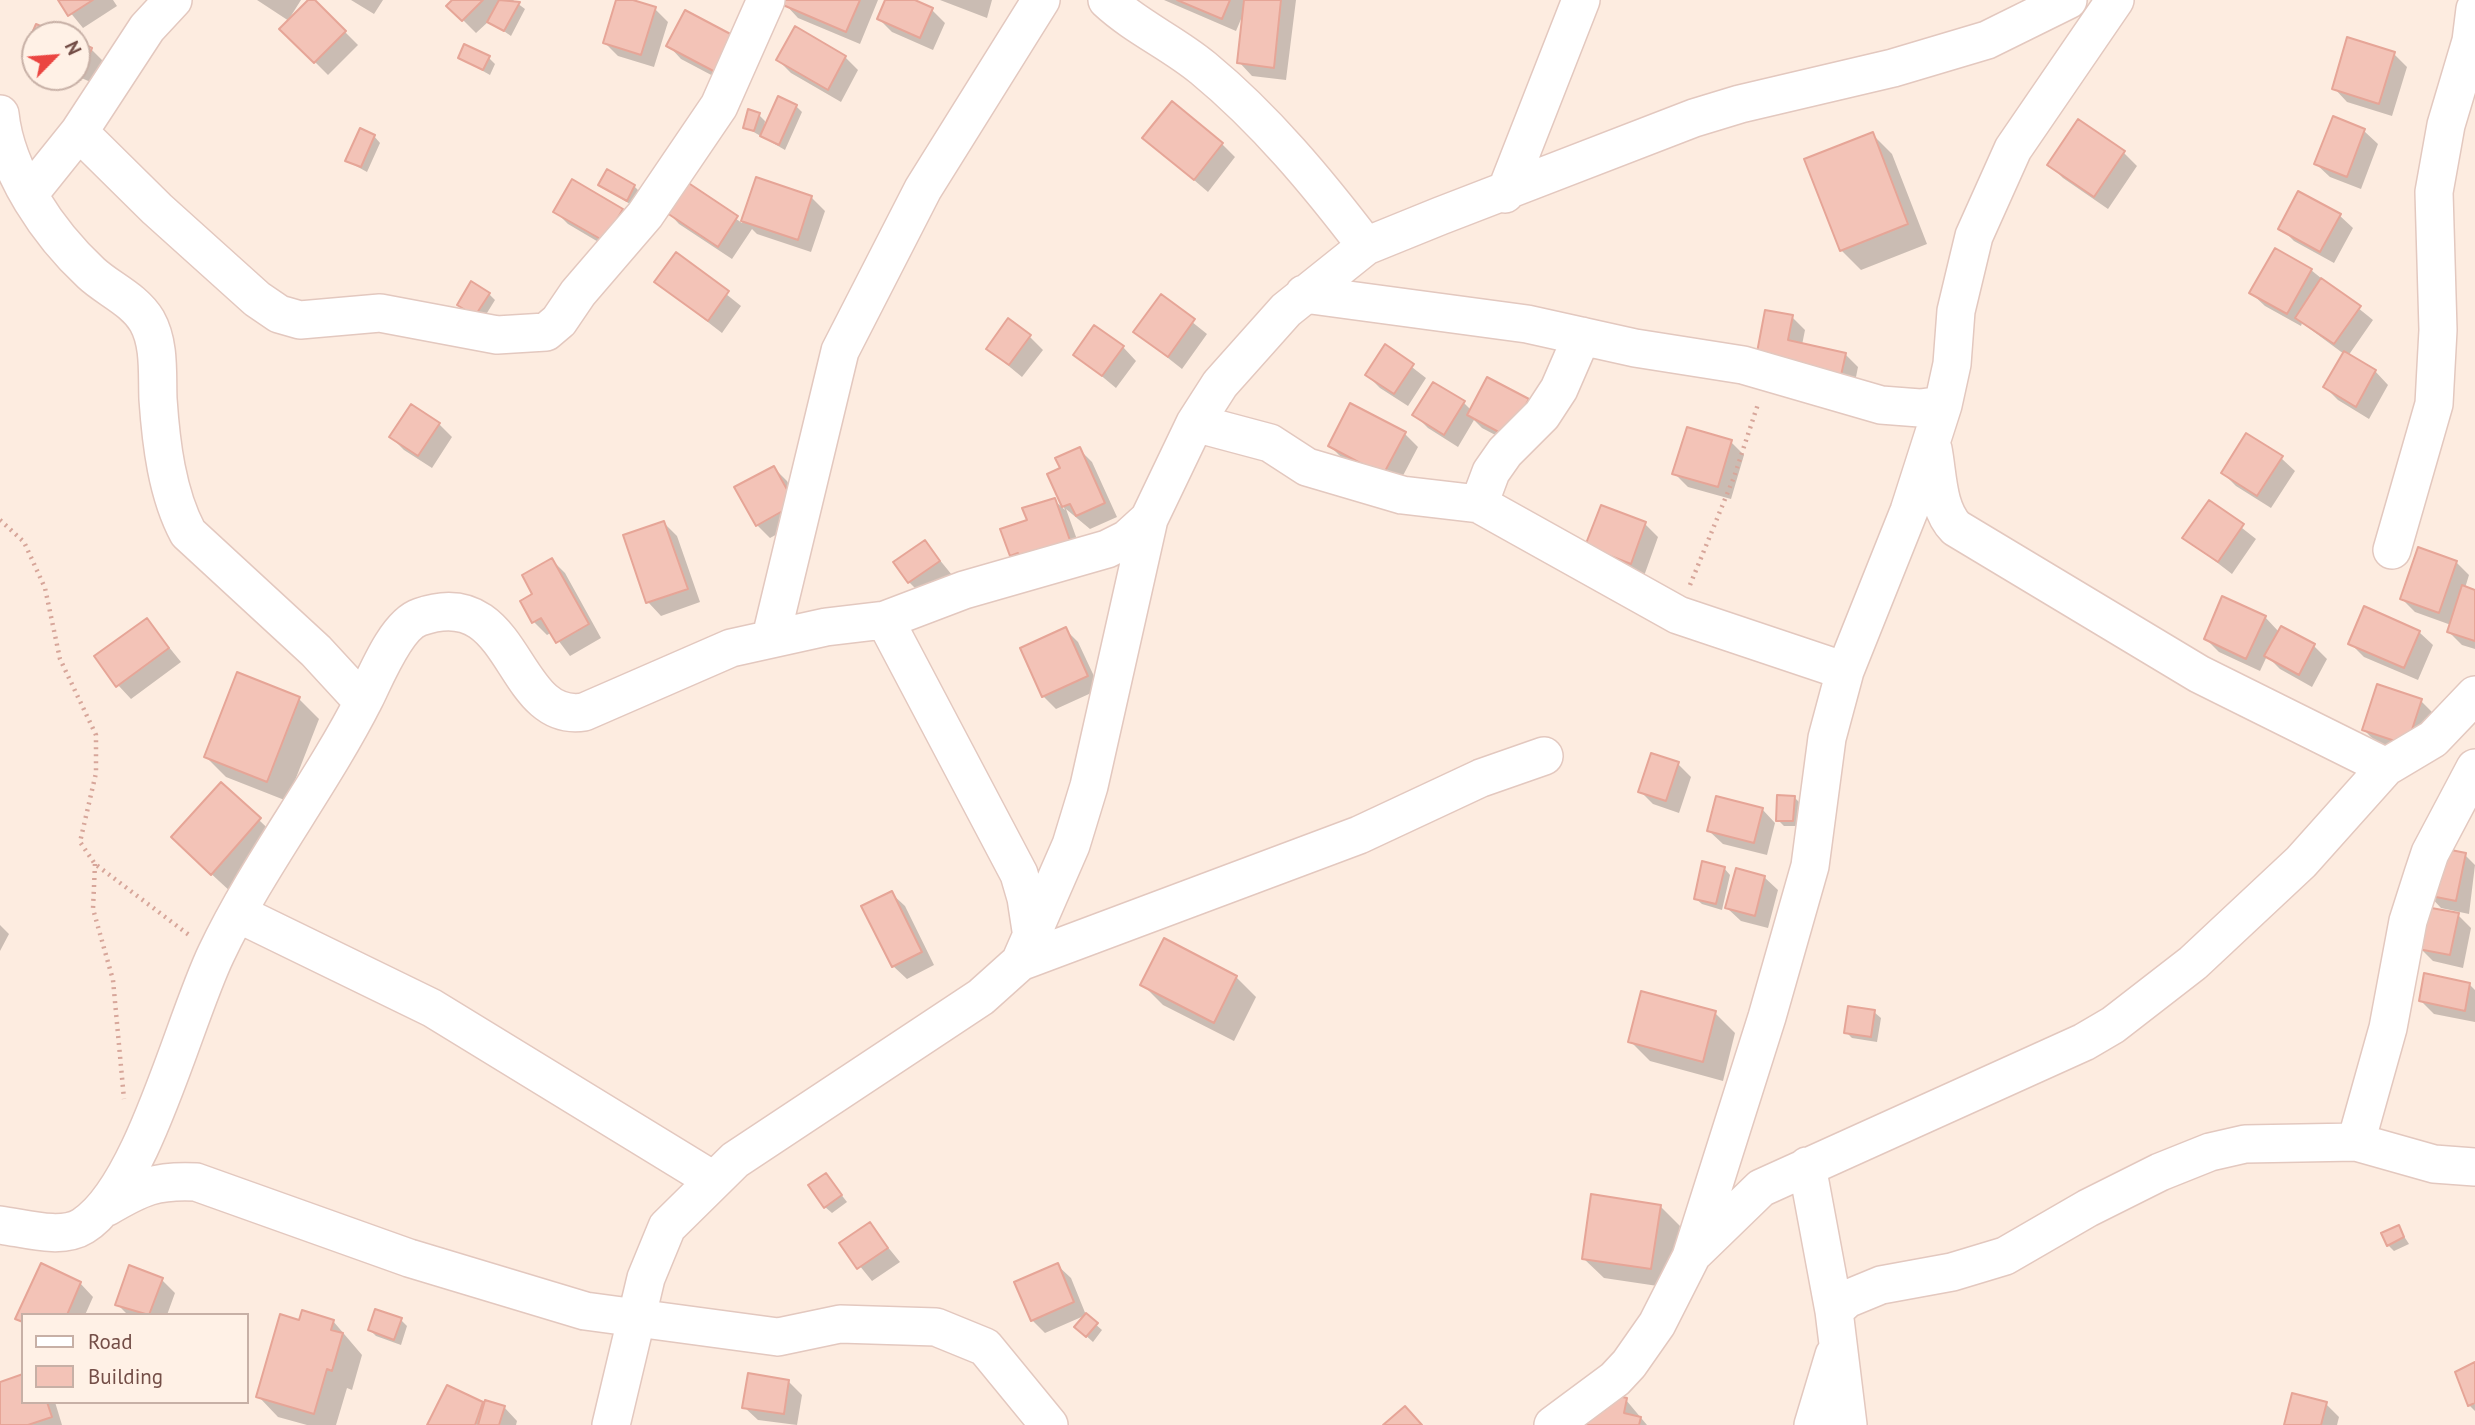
<!DOCTYPE html>
<html>
<head>
<meta charset="utf-8">
<style>
  body { margin:0 }
  #map { position:relative; width:2475px; height:1425px; overflow:hidden; background:#fdece0; font-family:"PT Sans",sans-serif }
  canvas { display:block }
  .legend { position:absolute; left:21px; top:1313px; width:228px; height:91px; box-sizing:border-box; background:#fff1e6; border:2px solid #c7b0a6; margin:0; padding:9px 12px; list-style:none; font-size:21px; color:#744e47 }
  .legend li { display:flex; align-items:center; gap:14px; height:35px }
  .legend b { width:35px; border:2px solid #c7b0a6 }
  .north { position:absolute; left:21px; top:21px; width:70px; height:70px; box-sizing:border-box; background:#fff1e6; border:2px solid #c7b0a6; border-radius:50%; rotate:65deg; font-size:19px; font-weight:700; line-height:28px; text-align:center; color:#744e47 }
  .north::after { content:''; display:block; margin:auto; width:24px; height:32px; background:#eb4541; clip-path:polygon(50% 0,100% 100%,50% 72%,0 100%) }
</style>
</head>
<body>
<div id="map">
<canvas width="2475" height="1425"></canvas>
<ul class="legend">
<li><b style="height:9px;background:#fff"></b>Road</li>
<li><b style="height:19px;background:#f3c3b7"></b>Building</li>
</ul>
<div class="north">N</div>
</div>
<script>
const c = document.querySelector('canvas').getContext('2d');
c.lineJoin = 'round';
function fillPath(path, color) { c.fillStyle = color; c.fill(path, 'evenodd'); }
function trace(path, color, width, dash) { c.strokeStyle = color; c.lineWidth = width; c.lineCap = dash ? 'butt' : 'round'; c.setLineDash(dash || []); c.stroke(path); }
fillPath(new Path2D(`
  M60,0H113L117,6L83,28Z
  M257,0H301L289,19L313,0L358,45L328,75L282,29L289,21Z
  M351,0H383L374,14Z
  M454,0H513L525,9L511,36L489,21L476,33L449,6Z
  M618,0L655,9L668,22L654,67L618,56L605,43Z
  M786,0H878L860,44L798,18L785,4Z
  M887,0H911L932,10L945,23L933,50L892,32L879,19Z
  M940,0H992L987,18Z
  M1164,0H1296L1286,80L1252,76L1239,62L1244,12L1236,31Z
  M685,12L732,86L681,59L668,45Z
  M77,43L91,49L104,62L95,84L77,76Z
  M2394,54L2407,67L2392,116L2347,102L2334,88Z
  M845,57L858,70L841,102L791,73L778,60Z
  M460,58H489L495,64L490,75Z
  M796,106L802,112L785,150L745,127L759,115L765,121L764,130Z
  M2334,119L2364,131L2378,144L2361,189L2330,177L2316,164Z
  M1872,134L1892,154L1927,244L1861,270L1841,250Z
  M374,136L380,143L367,172L347,161Z
  M1145,138L1222,144L1235,157L1208,192Z
  M2124,153L2137,166L2108,209L2063,178L2050,165Z
  M757,180L812,198L825,211L811,252L757,234L752,229L732,259L679,224L666,210L684,183L742,223Z
  M600,185L634,186L640,192L633,206Z
  M622,210L635,223L617,253L568,224L555,211Z
  M2339,215L2353,228L2334,263L2294,241L2281,228Z
  M676,254L741,306L722,333L656,282Z
  M2311,270L2373,320L2348,356L2375,371L2388,385L2369,419L2338,400L2325,387L2344,354L2302,323L2301,326L2265,306L2251,293Z
  M489,294L495,300L482,321L459,305Z
  M1161,297L1207,334L1182,369L1135,332Z
  M1792,317L1805,330L1802,345L1845,354L1858,367L1853,392L1757,362Z
  M1029,336L1043,350L1022,377L988,349Z
  M1123,347L1136,361L1116,388L1075,354Z
  M1386,347L1426,378L1408,406L1380,388L1367,375Z
  M1528,400L1541,414L1522,449L1482,428L1474,420L1458,447L1428,428L1415,415L1464,403L1472,411Z
  M439,424L452,437L432,468L404,450L391,437Z
  M1405,434L1418,447L1397,487L1343,459L1330,446Z
  M1731,442L1744,455L1731,499L1688,487L1674,473Z
  M1079,449L1092,462L1117,517L1090,529L1066,509L1084,559L1025,568L1012,555L1029,521L1054,500L1065,510L1049,475L1063,469Z
  M2281,458L2295,471L2271,508L2236,486L2223,473Z
  M774,468L787,481L807,518L770,538L757,525Z
  M2209,502L2256,539L2232,574L2185,538Z
  M664,523L677,536L700,602L661,616L648,602Z
  M1645,524L1658,537L1644,576L1600,559Z
  M925,542L952,575L922,595L909,582Z
  M552,560L565,573L601,638L570,656L552,632L547,635L534,622V595Z
  M2456,562L2469,575L2465,588L2475,592V649L2462,645L2449,632L2451,625L2415,612L2402,599Z
  M2265,617L2279,632L2314,646L2327,659L2312,687L2280,669L2267,656L2260,671L2219,652L2206,639Z
  M147,620L181,662L131,699L118,685Z
  M1065,629L1078,642L1100,689L1056,709L1043,696Z
  M2419,632L2433,645L2418,680L2364,657L2350,643Z
  M299,699L319,719L287,801L226,777L206,757Z
  M2421,701L2434,714L2420,757L2377,743L2364,730Z
  M1678,764L1691,777L1679,813L1653,804L1640,791Z
  M221,784L280,840L232,893L193,857Z
  M1795,798L1801,804L1799,826H1784L1778,820Z
  M1762,809L1775,823L1767,855L1723,844L1709,831Z
  M2465,855L2475,865L2469,914L2441,908L2428,894Z
  M1724,868L1730,875L1722,910L1702,904L1695,898Z
  M1764,877L1778,890L1768,928L1741,921L1727,908Z
  M891,893L905,906L934,965L907,979L893,966Z
  M2458,915L2471,928L2463,968L2433,961L2420,948Z
  M0,925L9,934L0,951Z
  M1236,977L1256,997L1234,1041L1163,1005L1143,985Z
  M2469,984L2475,990V1022L2434,1014L2421,1001Z
  M1874,1012L1881,1018L1877,1042L1852,1038L1846,1032Z
  M1715,1013L1735,1033L1723,1081L1650,1061L1630,1041Z
  M826,1175L847,1202L832,1213L825,1207Z
  M1660,1206L1680,1226L1671,1288L1604,1278L1583,1258Z
  M869,1224L900,1262L872,1281L842,1244Z
  M2398,1227L2409,1244L2394,1251L2388,1245Z
  M1057,1265L1071,1278L1086,1315L1045,1333L1032,1320Z
  M42,1266L80,1283L93,1297L85,1315H23V1324L17,1319Z
  M162,1280L175,1293L167,1315H128L117,1304Z
  M1086,1316L1102,1330L1093,1342L1083,1333Z
  M401,1320L407,1326L401,1345L376,1336L370,1330Z
  M333,1321L362,1355L352,1390L347,1388L336,1425H307L278,1417L258,1396L301,1322Z
  M2475,1364V1411L2469,1405Z
  M788,1381L802,1395L797,1425L758,1420L744,1407Z
  M0,1384L23,1402H55L62,1425H0Z
  M1626,1400L1647,1425H1586L1606,1412Z
  M482,1404L504,1407L517,1421L516,1425H429Z
  M2326,1404L2339,1417L2337,1425H2286Z`), '#0003');
const building = new Path2D(`
  M58,0H93L68,16Z
  M308,0H315L346,31L314,63L279,29Z
  M452,0H483L462,21L446,6Z
  M499,0L520,2L504,31L487,22Z
  M616,0H633L656,7L641,55L603,43Z
  M784,0H860L846,32L783,5Z
  M885,0H915L933,8L920,38L877,19Z
  M1177,0H1230L1222,19Z
  M1244,0H1281L1274,68L1237,63Z
  M685,10L738,38L719,74L666,46Z
  M36,24L62,35H35V52L26,47Z
  M795,26L846,56L828,90L776,60Z
  M2347,37L2395,52L2379,104L2332,89Z
  M77,41L92,48L82,72L77,70Z
  M464,44L490,56L483,70L458,58Z
  M778,96L797,105L779,145L760,136Z
  M1172,101L1223,143L1194,180L1142,138Z
  M748,109L760,113L754,131L743,128Z
  M2333,116L2365,129L2347,177L2314,164Z
  M2078,119L2125,151L2094,197L2047,165Z
  M360,128L375,135L361,167L345,161Z
  M1873,132L1908,224L1840,251L1804,159Z
  M607,169L635,185L627,201L598,185Z
  M756,177L812,196L798,240L741,221Z
  M572,179L623,209L604,241L553,212Z
  M684,180L738,216L718,247L664,211Z
  M2298,191L2341,214L2320,252L2278,229Z
  M2275,248L2312,269L2287,314L2249,293Z
  M676,252L729,291L708,321L654,282Z
  M2321,278L2361,306L2334,344L2295,318Z
  M471,281L490,293L475,316L457,305Z
  M1161,294L1195,319L1168,357L1133,332Z
  M1765,310L1793,315L1788,340L1846,353L1840,380L1755,363Z
  M1008,318L1031,335L1009,365L986,349Z
  M1094,325L1124,346L1102,376L1073,355Z
  M1385,344L1414,364L1394,394L1365,375Z
  M2344,351L2376,370L2356,407L2323,387Z
  M1487,377L1529,399L1508,437L1467,415Z
  M1433,382L1465,401L1444,435L1412,415Z
  M1350,403L1406,432L1383,475L1328,446Z
  M411,404L440,423L418,456L389,437Z
  M1687,427L1732,440L1718,487L1672,474Z
  M2246,433L2283,456L2257,496L2221,473Z
  M1080,447L1105,503L1076,516L1070,504L1062,507L1047,474L1060,468L1055,458Z
  M774,466L795,504L756,526L734,487Z
  M1055,498L1072,546L1022,563L1018,553L1010,556L1000,529L1027,520L1022,508Z
  M2209,500L2244,524L2218,562L2182,538Z
  M1601,505L1646,522L1631,564L1585,546Z
  M664,521L688,589L646,603L623,535Z
  M925,540L940,561L908,583L893,562Z
  M2418,547L2457,561L2439,613L2400,599Z
  M552,558L589,624L556,643L541,618L532,623L520,601L532,594L522,575Z
  M2462,585L2475,590V641L2447,632Z
  M2222,596L2266,616L2246,659L2204,639Z
  M2364,606L2420,631L2404,668L2348,644Z
  M147,618L169,648L116,687L94,656Z
  M2281,626L2315,644L2299,675L2264,656Z
  M1066,627L1088,676L1042,697L1020,648Z
  M237,672L300,697L267,782L204,757Z
  M2377,684L2422,699L2407,745L2362,730Z
  M1651,753L1679,762L1666,801L1638,792Z
  M221,782L261,818L211,875L171,837Z
  M1777,795L1795,796L1793,821H1776Z
  M1716,796L1763,808L1754,843L1707,831Z
  M2436,847L2466,853L2456,901L2426,895Z
  M1702,861L1725,867L1716,904L1694,899Z
  M1736,868L1765,876L1755,916L1725,908Z
  M892,891L922,952L892,967L861,906Z
  M2426,907L2459,913L2450,955L2418,949Z
  M1164,938L1237,976L1214,1023L1140,985Z
  M2424,973L2470,983L2465,1011L2419,1001Z
  M1641,991L1716,1011L1703,1062L1628,1042Z
  M1848,1006L1875,1010L1871,1037L1844,1033Z
  M826,1173L842,1195L824,1208L808,1185Z
  M1591,1194L1661,1205L1651,1269L1582,1259Z
  M870,1222L888,1248L857,1269L839,1243Z
  M2399,1225L2404,1237L2387,1246L2381,1233Z
  M41,1263L81,1282L67,1315H23V1322L15,1319Z
  M1058,1263L1074,1302L1031,1321L1014,1282Z
  M129,1265L163,1278L149,1315L115,1305Z
  M375,1309L402,1318L394,1340L368,1330Z
  M302,1310L334,1320L331,1330L343,1333L332,1371L327,1369L314,1414L256,1397L280,1314L299,1320Z
  M1086,1313L1098,1323L1086,1337L1074,1327Z
  M2475,1362V1403L2468,1406L2455,1372Z
  M748,1373L789,1380L784,1414L742,1408Z
  M23,1374V1402H47L52,1417L28,1425H0V1382Z
  M447,1385L483,1402L475,1425H427Z
  M2292,1393L2327,1402L2321,1425H2284Z
  M1608,1394L1627,1398L1624,1413L1641,1417L1639,1425H1585L1589,1406L1605,1410Z
  M485,1400L505,1406L499,1425H478Z
  M1405,1406L1422,1425H1383Z`);
fillPath(building, '#f3c3b7');
trace(building, '#e6a597', 2);
const minor = new Path2D(`
  M1107,0C1136,27 1173,43 1203,68C1265,119 1318,183 1366,246
  M0,114C6,172 49,234 91,273C108,289 134,299 147,321C160,344 157,374 158,399C161,443 167,494 188,533L316,651L363,702
  M79,132L157,209L257,299L279,314L300,320L380,313L497,335L546,332L559,321L578,293L645,215L719,106L766,0
  M30,193L79,132L147,28L173,0
  M1505,194L1581,0
  M1304,294L1527,324L1635,348L1743,365L1881,405L1920,408L1943,405
  M1195,423L1270,443L1307,467L1402,495L1479,504L1678,615L1845,671
  M1933,449C1938,474 1937,509 1956,528L2199,674L2386,767
  M1479,504L1491,472L1505,452L1542,415L1559,389L1582,336
  M2392,550L2434,404L2438,330L2434,192L2446,125L2471,41L2475,9
  M885,620L1019,874L1026,898L1032,937
  M771,637L840,351L923,189L1041,0
  M239,914L432,1008L713,1180
  M1020,962L1359,835L1481,778L1544,756
  M2356,1142L2388,1028L2408,921L2423,874L2430,853L2475,768
  M1807,1166L1834,1311L1848,1425
  M107,1207C141,1187 156,1180 196,1182L409,1258L585,1311L778,1337L840,1324L936,1327L985,1347L1049,1425
  M0,1225C24,1228 61,1240 83,1226C143,1188 183,1023 216,954C257,867 321,785 365,698C376,676 396,625 420,617C518,582 509,724 584,712L731,648L826,627L885,620L964,590L1107,549L1127,539L1149,519
  M1695,1252L1761,1188L2084,1042L2113,1025L2193,963L2301,862L2386,767L2433,739L2475,695
  M1834,1311L1847,1299L1881,1285L1952,1272L2005,1256L2088,1208L2160,1172L2210,1152L2245,1144L2356,1142L2434,1164L2475,1167
  M611,1425L646,1278L667,1227L735,1160L981,997L1020,962L1071,845L1089,786L1149,519L1195,423L1220,384L1286,310L1366,246L1440,216L1694,118L1740,104L1893,68L1987,40L2068,0
  M1553,1425L1615,1379L1629,1364L1657,1324L1691,1257L1767,1017L1810,866L1827,738L1845,671L1909,511L1943,405L1952,364L1956,311L1974,236L2013,149L2115,0
  M1813,1425L1834,1355`);
trace(minor, '#e3c8bf', 40);
trace(new Path2D(`
  M0,520L24,542L45,588L60,659L96,735V773L80,842L95,864L189,935
  M1690,585L1734,477L1758,404
  M95,864L93,909L113,980L124,1099`), '#d7a69a', 4.5, [2, 5]);
trace(minor, '#fff', 37);
</script>
</body>
</html>
